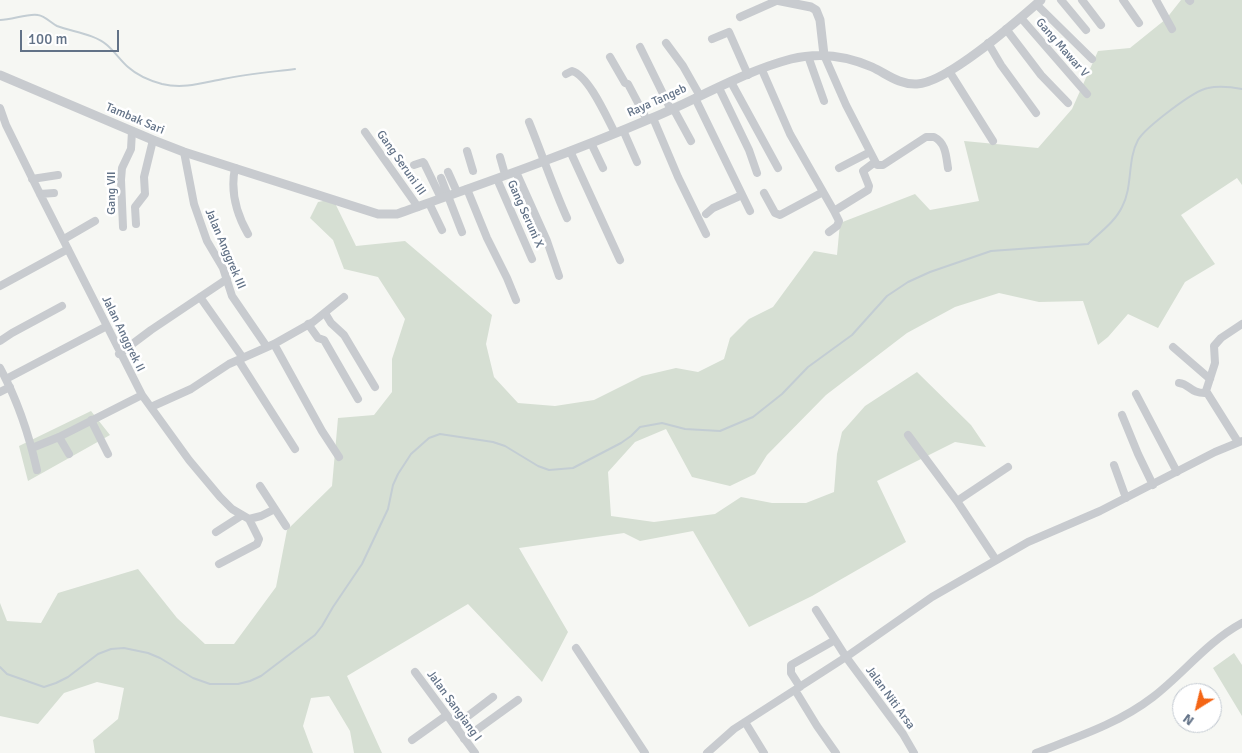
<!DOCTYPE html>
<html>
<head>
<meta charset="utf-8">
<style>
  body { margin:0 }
  #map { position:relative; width:1242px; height:753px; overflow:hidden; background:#f6f7f3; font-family:Signika,sans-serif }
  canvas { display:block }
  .north { position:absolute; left:1172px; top:683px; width:50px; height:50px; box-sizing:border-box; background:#fff; border:1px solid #c0c7cf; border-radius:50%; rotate:216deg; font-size:14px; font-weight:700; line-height:20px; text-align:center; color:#627287 }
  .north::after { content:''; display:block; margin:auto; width:18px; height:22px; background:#f46515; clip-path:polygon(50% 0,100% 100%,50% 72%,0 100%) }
  .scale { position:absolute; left:20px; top:30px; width:99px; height:22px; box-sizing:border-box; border:2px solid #627287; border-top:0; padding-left:6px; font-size:15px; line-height:18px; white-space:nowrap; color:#627287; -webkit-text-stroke:4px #fff; paint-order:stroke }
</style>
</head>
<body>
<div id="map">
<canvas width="1242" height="753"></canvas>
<div class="north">N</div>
<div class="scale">100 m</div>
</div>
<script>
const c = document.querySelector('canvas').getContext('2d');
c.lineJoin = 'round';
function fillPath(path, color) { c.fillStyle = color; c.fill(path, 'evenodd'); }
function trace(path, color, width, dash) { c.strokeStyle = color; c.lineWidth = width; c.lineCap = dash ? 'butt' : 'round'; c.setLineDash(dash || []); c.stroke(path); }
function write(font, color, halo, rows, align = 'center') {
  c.font = font + ' Signika,sans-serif'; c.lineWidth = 5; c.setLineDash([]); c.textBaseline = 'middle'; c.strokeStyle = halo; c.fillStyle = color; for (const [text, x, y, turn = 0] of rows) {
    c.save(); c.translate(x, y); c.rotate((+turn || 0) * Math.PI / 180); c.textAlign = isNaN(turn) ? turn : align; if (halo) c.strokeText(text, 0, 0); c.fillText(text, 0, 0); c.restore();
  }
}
fillPath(new Path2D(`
  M1181,0H1242V185L1237,178L1181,215L1215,264L1185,282L1158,328L1128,314L1108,337L1098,345L1083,301L1039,302L999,293L955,307L907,333L826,395L767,455L755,474L730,486L692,477L666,429L635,442L608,472L611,516L654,522L715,514L741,497L772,503H806L834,492L837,454L842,432L865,406L917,372L971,425L986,447L955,442L877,481L906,542L812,596L749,627L693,531L640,541L624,533L519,548L568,632L542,682L468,604L347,676L382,753H354L350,731L329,696L311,698L303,726L313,753H95L93,740L118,719L124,688L97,682L64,693L38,724L0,716V603L7,621L41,623L58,593L138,569L177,618L205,644H234L276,587L287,530L332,486L338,418L374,415L392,392V359L405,319L378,277L344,269L333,240L310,218L318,202L333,199L356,246L405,241L492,315L486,344L494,377L518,403L555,406L594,400L642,376L676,368L698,372L724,359L730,338L749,319L773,307L814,251L837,255L840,223L915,194L930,210L979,201L964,141L1038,148L1072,109L1098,51L1130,48L1166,19Z
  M91,411L110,435L28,481L19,446Z
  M1234,653L1242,665V716L1213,668Z`), '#d6dfd3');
trace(new Path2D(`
  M0,20C12,20 28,13 38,15C45,16 51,23 57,26C73,32 94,34 107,45C115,52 121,61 128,67C138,76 151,81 162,84C184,89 202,83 223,79C247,74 271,72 295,69
  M0,667L7,674L44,687L56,683L68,677L98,654L111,649L124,648L148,653L160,658L193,678L210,684H238L250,681L261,676L315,635L322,626L333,607L362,564L388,509L393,485L398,474L411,454L429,438L440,434L493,442L505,446L538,466L549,470L573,468L621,443L631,436L640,427L662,423L685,429L720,431L753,417L782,394L808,367L852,335L887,296L908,282L930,272L991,251L1088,244C1099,233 1115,222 1122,207C1133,187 1127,160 1138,140C1145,128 1194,90 1208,88C1218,86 1231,87 1242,89`), '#c3cdd3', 2);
trace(new Path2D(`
  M1061,0L1086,30
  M1082,0L1101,25
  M1123,0L1139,23
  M1156,0L1172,29
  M1189,0L1190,1
  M1036,4L1092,59
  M740,17L776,1
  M1021,18L1087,94
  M1006,29L1041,75L1068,103
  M712,39L729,32L748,75
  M666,43L683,66L700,96
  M988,43L1001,65L1036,113
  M640,47L671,110
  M824,55L846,105L877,165H883L926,137H934C946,143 946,156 948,168
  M808,56L824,101
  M610,57L625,83L628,84L647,120
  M762,70L790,134L834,211
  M949,71L993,141
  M566,74L572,71C589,76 607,118 615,133
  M731,82L778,168
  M719,88L749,150L757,173
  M695,98L750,211
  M0,108L6,125L40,194L142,395L189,460L220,497L232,509L249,519L261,516L275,509
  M673,108L691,141
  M653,118L678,177L706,234
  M529,122C542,154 553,187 567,218
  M623,130L637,162
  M365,132L418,207
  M591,143L603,168
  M467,151L473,171
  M570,151L620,260
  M184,152L194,204L207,241L223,268L232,296L267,347
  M500,157L504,171
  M414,165L423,162L424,163L441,198
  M235,168C230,192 236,213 248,234
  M839,168L870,152
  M448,172L457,192
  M516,172L547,241L559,276
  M441,178L462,232
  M32,179L58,175
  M497,179L532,259
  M467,189L487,238L507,278L516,300
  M764,193L775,213L780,215L823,192
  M40,194L54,193
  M429,203L442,230
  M706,214L713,208L742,195
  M136,224L135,207L145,194L144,177L153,140
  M123,227L121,180L122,168L131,149L132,131
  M829,232L837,226L839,221L834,211L868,190L869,186L863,171L875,162
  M64,239L95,221
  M0,286L68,249
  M200,297L243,358
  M325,313L331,323L344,335L375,387
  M308,324L318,338L324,340L358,399
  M0,341L12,333L62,306
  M274,344L322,431L339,457
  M1173,347L1210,379
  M119,354L151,330L227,279
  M239,361L295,449
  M0,368C17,399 29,435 37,470
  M6,379L107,326
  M1179,383C1190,384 1190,394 1207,393
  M0,392L10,387
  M1136,394L1177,472
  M151,407L191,389L229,364L274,344L313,322L344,297
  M1122,415L1138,454L1153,485
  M91,420L108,454
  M908,435L957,501
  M59,437L69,454
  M1238,442L1206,391L1215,363L1214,346L1221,338L1242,324
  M32,448L59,437L142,395
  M1114,465L1126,498
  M260,486L286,526
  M216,532L241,516
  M996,560L957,501L1008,467
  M219,564L257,544L259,539L249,519
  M816,610L846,657L903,734L914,753
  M576,648L645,753
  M415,672L475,753
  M800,687L791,673V665L835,640
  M795,690L817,726L836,753
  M745,722L764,753
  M455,726L493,697
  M464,739L518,700
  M412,740L447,715
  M707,753L734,729L846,657L932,597L1028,542L1100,511L1215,452L1242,441
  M1036,753C1077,737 1118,724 1153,697C1184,673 1207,642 1242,623`), '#c8cbcf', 8);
trace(new Path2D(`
  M776,0L811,7L816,10L820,20L824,55
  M0,75L153,140L184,152L378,214H397C482,184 568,154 652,118C698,99 742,72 791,59C819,52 845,55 872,67C887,74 899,85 917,84C947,83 1017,21 1041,0`), '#c8cbcf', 9);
write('12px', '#627287', '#fff', [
  ["Gang Mawar V",1062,48,49],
  ["Raya Tangeb",657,101,-24],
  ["Tambak Sari",135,119,23],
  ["Gang Seruni III",401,163,55],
  ["Gang VII",112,193,-90],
  ["Gang Seruni X",525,214,66],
  ["Jalan Anggrek III",225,249,67],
  ["Jalan Anggrek II",123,334,64],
  ["Jalan Niti Arsa",890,698,54],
  ["Jalan Sangiang I",454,706,54]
]);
</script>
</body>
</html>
